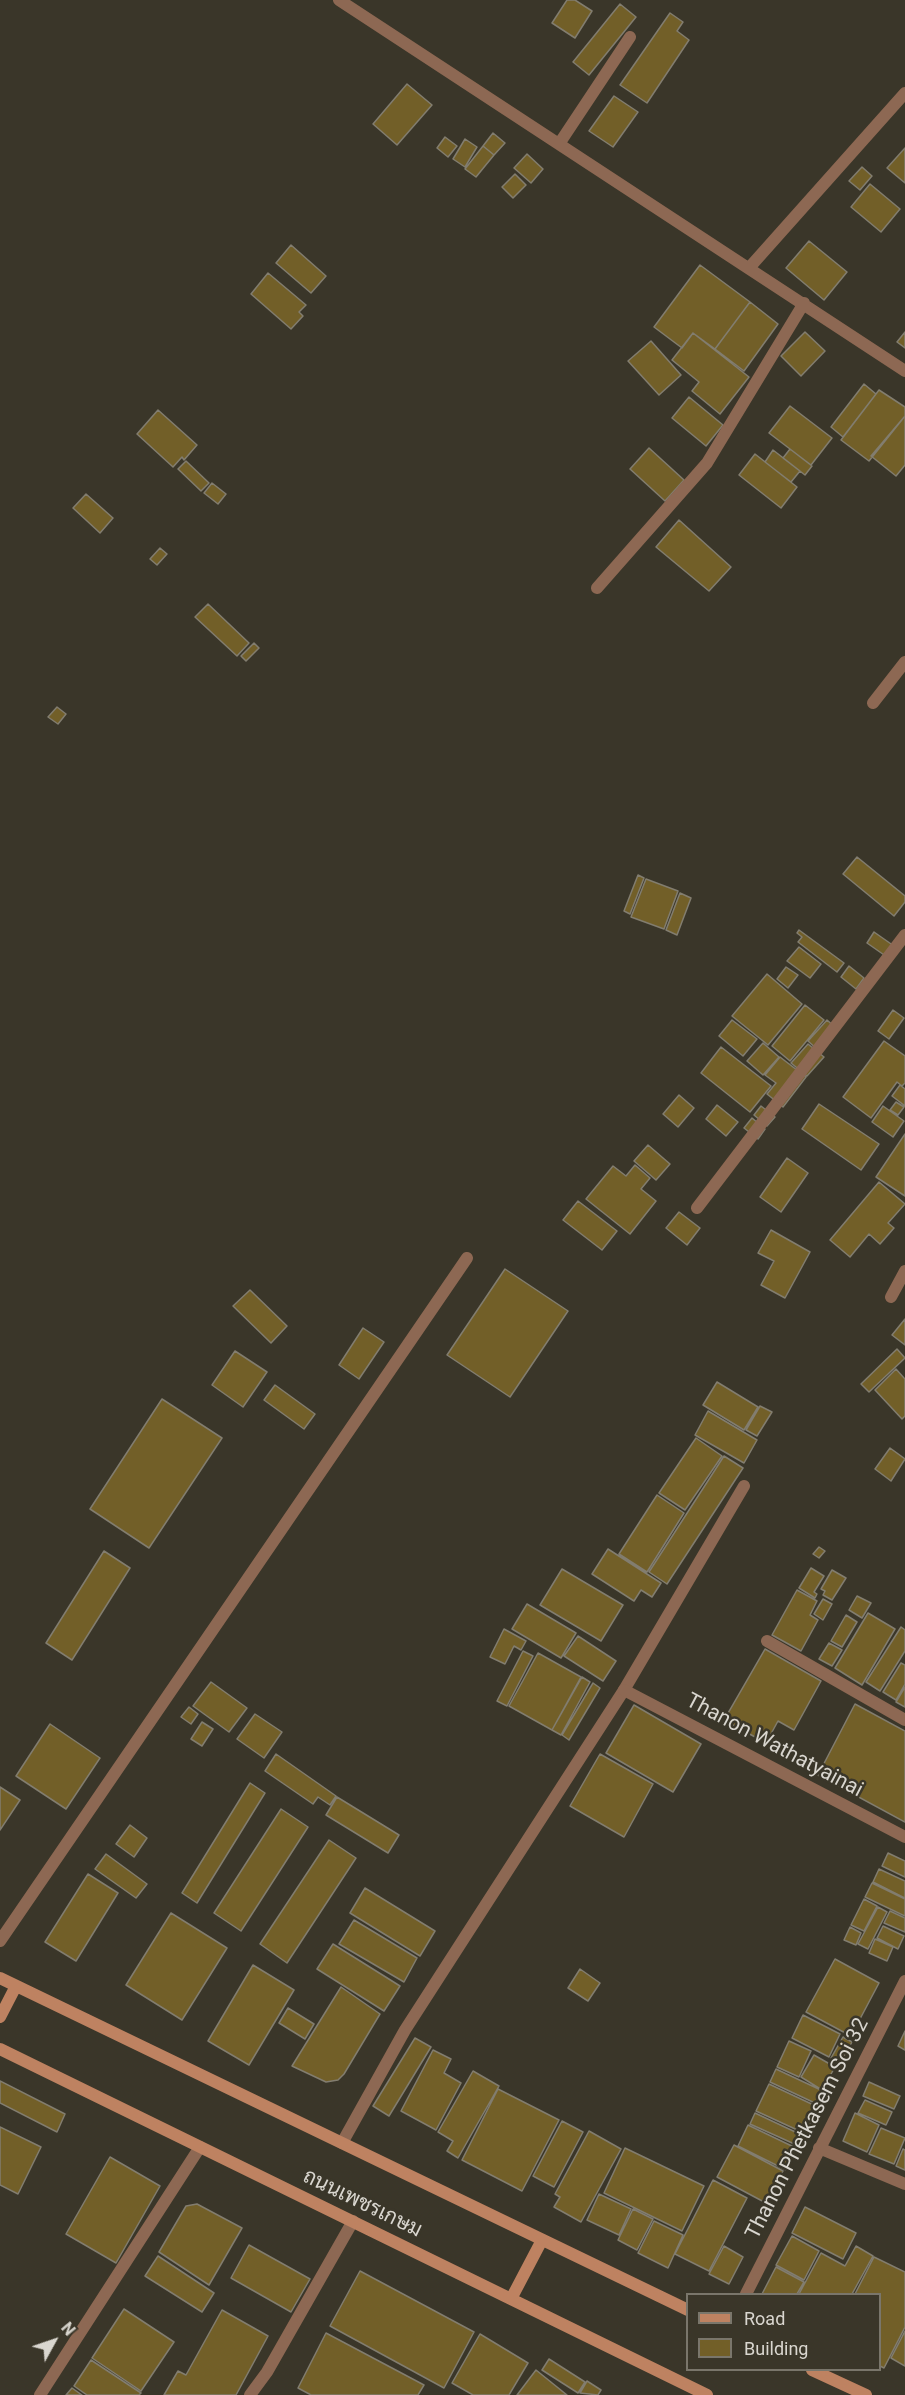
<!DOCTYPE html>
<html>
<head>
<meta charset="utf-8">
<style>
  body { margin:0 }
  #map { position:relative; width:905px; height:2395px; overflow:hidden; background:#3a3629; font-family:Roboto,sans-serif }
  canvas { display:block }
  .legend { position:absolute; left:686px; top:2293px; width:195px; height:78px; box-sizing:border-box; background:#3a3629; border:2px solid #7a766b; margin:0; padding:8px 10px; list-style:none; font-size:18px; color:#d9d6cf }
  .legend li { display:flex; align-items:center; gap:12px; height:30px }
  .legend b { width:30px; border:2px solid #7a766b }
  .north { position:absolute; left:24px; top:2311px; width:60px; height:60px; -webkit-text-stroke:4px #3a3629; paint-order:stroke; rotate:50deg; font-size:16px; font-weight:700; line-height:24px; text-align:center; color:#d9d6cf }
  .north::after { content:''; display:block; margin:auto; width:21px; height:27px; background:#d9d6cf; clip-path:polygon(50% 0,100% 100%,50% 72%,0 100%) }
</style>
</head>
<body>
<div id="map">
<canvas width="905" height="2395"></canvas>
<ul class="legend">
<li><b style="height:8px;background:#be8261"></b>Road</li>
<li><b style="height:16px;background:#725f28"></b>Building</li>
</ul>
<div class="north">N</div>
</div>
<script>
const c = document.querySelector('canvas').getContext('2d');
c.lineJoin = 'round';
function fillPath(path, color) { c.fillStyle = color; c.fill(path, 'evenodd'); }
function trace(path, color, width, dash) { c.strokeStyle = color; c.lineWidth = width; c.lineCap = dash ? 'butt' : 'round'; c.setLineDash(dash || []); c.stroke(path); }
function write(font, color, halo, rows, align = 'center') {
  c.font = font + ' Roboto,Sarabun,sans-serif'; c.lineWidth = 5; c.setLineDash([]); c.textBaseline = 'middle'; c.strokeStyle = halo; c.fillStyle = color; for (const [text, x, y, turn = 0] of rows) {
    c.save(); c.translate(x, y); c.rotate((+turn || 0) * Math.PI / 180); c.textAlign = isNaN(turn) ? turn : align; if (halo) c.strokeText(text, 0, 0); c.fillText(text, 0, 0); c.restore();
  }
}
const building = new Path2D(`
  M567,0H575L592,11L575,38L552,23Z
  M620,4L636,17L589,75L573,62Z
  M670,13L683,22L677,31L689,40L647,103L620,85Z
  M407,84L432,105L397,145L373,124Z
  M614,96L638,112L613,147L589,131Z
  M493,133L505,143L494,155L483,146Z
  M445,137L457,146L448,157L437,148Z
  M465,139L477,147L465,167L453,159Z
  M483,146L494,155L476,177L465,169Z
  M905,148V183L887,168Z
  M527,154L543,169L531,183L514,168Z
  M862,167L872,176L860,190L849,181Z
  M515,174L526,185L513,198L502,187Z
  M870,184L900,209L881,232L851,207Z
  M809,241L847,272L824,300L786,268Z
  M291,245L326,276L311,293L276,263Z
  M700,265L750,302L715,349L693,333L682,348L654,327Z
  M268,273L306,305L299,312L303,316L291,329L251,294Z
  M750,302L778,324L744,371L715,349Z
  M805,332L825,351L801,376L781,356Z
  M905,332V348L897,342Z
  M693,333L749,377L720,414L692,391L699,382L672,360Z
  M651,341L681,375L659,395L628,361Z
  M864,384L876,394L843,437L831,427Z
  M879,390L905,407V416L869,461L841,440Z
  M689,397L723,425L706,446L672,418Z
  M790,406L832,438L811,465L769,433Z
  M158,410L197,445L184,460L182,457L173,467L137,434Z
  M905,416V465L896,476L871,456Z
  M649,448L684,480L665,501L630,469Z
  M790,449L812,466L805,475L783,458Z
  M773,450L800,471L791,482L765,462Z
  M755,454L797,487L781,508L739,475Z
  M186,461L209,483L201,491L178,469Z
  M212,483L226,494L218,504L204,493Z
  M86,494L113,518L100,533L73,508Z
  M679,520L731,567L709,591L656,547Z
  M160,548L167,554L157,565L150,559Z
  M208,604L249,643L237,656L195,617Z
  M254,643L259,648L246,661L241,656Z
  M57,707L66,714L58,724L48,717Z
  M857,857L905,896V902L894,916L843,874Z
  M638,875L644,878L630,914L624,911Z
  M646,879L678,891L664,929L631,917Z
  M680,893L691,898L677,935L666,930Z
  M799,930L844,963L837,972L798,942L802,937L797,933Z
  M874,932L894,946L887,957L867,943Z
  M799,947L821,964L810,978L787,961Z
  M849,966L864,978L856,989L841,977Z
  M786,967L798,975L788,988L777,979Z
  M767,974L802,1004L768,1045L732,1016Z
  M805,1005L824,1020L790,1061L772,1046Z
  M893,1010L904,1018L889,1039L878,1031Z
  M732,1020L757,1039L743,1056L719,1036Z
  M827,1020L837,1029L818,1050L808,1041Z
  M884,1041L905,1056V1083L902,1086L897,1082L871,1118L843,1097Z
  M763,1043L779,1057L763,1075L747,1061Z
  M808,1044L824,1057L807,1076L791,1063Z
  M721,1047L771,1086L750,1112L701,1073Z
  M780,1057L806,1077L783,1107L767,1094L776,1083L765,1075Z
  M900,1085L905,1089V1106L892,1096Z
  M679,1095L694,1108L678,1127L663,1114Z
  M896,1102L904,1107L898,1115L890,1110Z
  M819,1104L879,1144L861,1170L802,1129Z
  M717,1105L738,1122L726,1136L706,1119Z
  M761,1106L775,1117L767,1126L754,1115Z
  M883,1106L904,1121L893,1137L872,1122Z
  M752,1118L765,1129L758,1139L744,1128Z
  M905,1134V1196L876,1177Z
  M648,1145L670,1164L656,1180L634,1161Z
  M787,1158L808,1173L781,1212L760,1197Z
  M635,1165L650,1178L641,1189L656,1201L630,1234L586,1199L613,1166L626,1176Z
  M879,1182L905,1204L888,1223L894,1228L880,1244L869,1234L850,1257L830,1240Z
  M578,1201L617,1231L602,1250L563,1220Z
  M679,1212L700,1228L687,1245L666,1228Z
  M771,1230L810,1252L785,1298L761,1285L774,1261L758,1253Z
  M505,1269L568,1311L510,1397L447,1355Z
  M250,1290L287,1326L271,1343L233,1306Z
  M905,1319V1345L892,1335Z
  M363,1328L384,1342L359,1379L339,1365Z
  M897,1349L905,1358L869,1392L861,1384Z
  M235,1351L267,1372L243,1407L212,1385Z
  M896,1369L905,1379V1416L902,1419L875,1390Z
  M717,1382L758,1407L744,1430L703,1405Z
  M275,1385L315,1414L304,1429L264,1400Z
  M162,1399L222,1438L149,1548L90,1509Z
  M760,1406L772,1412L757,1436L746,1430Z
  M708,1411L757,1440L744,1463L695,1435Z
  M696,1438L722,1456L685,1510L659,1493Z
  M890,1448L905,1459L891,1481L875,1469Z
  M724,1456L743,1468L667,1584L649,1572Z
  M657,1495L684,1513L647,1572L619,1554Z
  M819,1547L825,1551L819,1558L813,1554Z
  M608,1549L661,1583L652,1597L641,1590L634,1601L592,1574Z
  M104,1551L130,1568L72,1660L46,1643Z
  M811,1568L824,1576L814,1592L817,1594L815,1598L799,1588Z
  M562,1569L623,1605L601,1641L540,1605Z
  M832,1570L846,1578L832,1600L823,1595L825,1591L821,1589Z
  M797,1590L817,1601L810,1615L818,1620L801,1651L772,1635Z
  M857,1596L871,1603L862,1618L849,1610Z
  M823,1599L832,1604L823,1620L814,1614Z
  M527,1604L576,1633L561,1658L512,1629Z
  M868,1613L895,1629L862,1685L835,1668Z
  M846,1615L857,1622L842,1647L831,1641Z
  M901,1627L905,1630V1651L880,1691L866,1682Z
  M504,1629L526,1641L521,1650L514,1646L505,1664L490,1657Z
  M578,1636L616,1661L603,1681L564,1656Z
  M829,1643L842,1650L832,1666L819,1659Z
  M765,1649L821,1681L794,1730L778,1721L766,1743L724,1720Z
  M523,1651L533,1656L507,1706L497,1701Z
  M538,1653L581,1677L552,1730L509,1706Z
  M901,1663L905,1665V1684L896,1700L883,1692Z
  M582,1677L590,1682L561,1735L552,1730Z
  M211,1682L247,1708L229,1732L193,1706Z
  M593,1683L600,1688L569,1740L562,1735Z
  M905,1687V1707L896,1702Z
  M855,1704L905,1731V1822L818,1775Z
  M634,1705L701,1744L673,1792L606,1753Z
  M189,1707L198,1714L191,1724L181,1717Z
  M255,1714L282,1732L264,1758L237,1739Z
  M202,1722L213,1729L202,1746L191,1739Z
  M50,1724L100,1758L66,1809L16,1776Z
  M276,1754L336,1796L330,1805L318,1797L313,1804L265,1771Z
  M600,1754L653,1784L624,1837L570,1806Z
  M250,1783L265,1793L197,1903L182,1893Z
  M0,1787L20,1800L0,1830Z
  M337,1797L399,1835L388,1853L326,1815Z
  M281,1809L308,1827L241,1931L214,1913Z
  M130,1825L147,1838L134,1857L116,1844Z
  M329,1840L356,1858L287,1963L260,1944Z
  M888,1853L905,1861V1877L882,1866Z
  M106,1854L147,1884L136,1898L95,1869Z
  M879,1869L905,1881V1898L873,1882Z
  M88,1874L118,1893L76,1961L45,1942Z
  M872,1883L905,1899V1916L865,1897Z
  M365,1888L435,1931L420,1956L350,1913Z
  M864,1899L877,1906L864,1931L851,1925Z
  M878,1907L887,1912L868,1949L858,1944Z
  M890,1911L905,1918V1932L884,1923Z
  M171,1913L227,1948L182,2020L126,1985Z
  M354,1920L417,1958L404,1982L339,1944Z
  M883,1926L904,1936L898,1949L877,1938Z
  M850,1927L861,1933L856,1945L844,1940Z
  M875,1939L893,1947L887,1961L869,1953Z
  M333,1944L400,1986L384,2011L317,1969Z
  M835,1959L879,1983L851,2036L806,2012Z
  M253,1965L294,1990L249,2065L208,2041Z
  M580,1969L600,1983L588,2001L568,1988Z
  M341,1987L380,2014L344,2074L338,2080L326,2082L292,2066Z
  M288,2008L314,2024L305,2039L279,2023Z
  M803,2015L840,2034L829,2057L792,2038Z
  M905,2031V2050L898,2046Z
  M843,2037L852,2042L840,2063L831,2058Z
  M415,2038L431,2047L389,2116L373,2106Z
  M789,2041L811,2051L799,2077L777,2067Z
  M433,2050L451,2059L444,2073L461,2083L436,2130L401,2111Z
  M814,2055L835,2067L822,2090L801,2077Z
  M776,2069L823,2091L817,2104L770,2082Z
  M473,2071L499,2086L458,2158L447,2151L453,2141L438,2132Z
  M0,2081L65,2114L57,2132L0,2103Z
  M869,2082L900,2096L894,2109L863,2096Z
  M769,2084L818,2107L806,2134L756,2111Z
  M498,2089L559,2120L522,2191L462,2160Z
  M865,2100L892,2112L886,2125L858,2113Z
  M755,2113L806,2137L801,2147L750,2124Z
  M855,2113L879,2125L867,2152L843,2141Z
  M562,2121L583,2132L554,2187L533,2176Z
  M748,2125L796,2148L786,2170L738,2146Z
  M0,2127L41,2147L18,2194L0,2185Z
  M881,2128L905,2138L894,2164L869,2154Z
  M589,2131L621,2149L581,2222L554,2207L560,2197L555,2194Z
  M734,2145L783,2171L766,2203L717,2177Z
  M625,2148L704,2186L682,2231L604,2193Z
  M903,2149L905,2150V2170L896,2166Z
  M110,2157L160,2186L116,2263L66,2234Z
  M713,2180L747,2198L709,2271L675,2254Z
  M599,2194L631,2209L619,2235L587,2220Z
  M197,2204L242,2228L209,2285L159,2252L186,2206Z
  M805,2207L856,2233L843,2259L792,2233Z
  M633,2209L653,2219L637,2250L618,2240Z
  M654,2221L683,2235L668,2268L638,2253Z
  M792,2236L819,2251L804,2280L776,2265Z
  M249,2245L310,2279L291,2312L231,2278Z
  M724,2246L743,2257L729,2284L709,2274Z
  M856,2246L873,2256L852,2294H799L821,2253L845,2266Z
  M158,2256L214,2293L202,2312L145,2276Z
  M874,2257L905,2272V2327L884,2368L880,2366V2294H855Z
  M776,2267L804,2282L797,2294H762Z
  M360,2271L474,2332L444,2388L330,2326Z
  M124,2309L174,2342L141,2391L92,2358Z
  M222,2310L268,2336L236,2395H164L178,2371L186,2375Z
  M905,2331V2366L891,2358Z
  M326,2333L424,2385L418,2395H311L298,2388Z
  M480,2334L528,2363L509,2395H473L452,2383Z
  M549,2359L585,2382L578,2393L542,2370Z
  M91,2360L141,2393L139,2395H87L74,2386Z
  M536,2370L567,2395H517Z
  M587,2381L601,2390L598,2395L580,2393Z
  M72,2388L82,2395H66Z`);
fillPath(building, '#725f28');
trace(building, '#827d6f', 1.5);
trace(new Path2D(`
  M0,1941L467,1258
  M342,2143L405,2030L624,1690L744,1486`), '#8d6853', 12);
trace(new Path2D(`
  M339,0L905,371
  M559,144L630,37
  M749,268L905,93
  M597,588L707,463L804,303
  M873,703L905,662
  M697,1208L905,935
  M891,1297L905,1271
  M767,1641L905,1720
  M624,1690L905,1837
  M819,2148L905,2184
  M746,2294L905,1981
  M40,2395L200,2147
  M250,2395L267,2372L353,2221`), '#8d6853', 12);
trace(new Path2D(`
  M0,1978L688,2310
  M0,2017L16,1986
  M0,2049L707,2395
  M511,2299L542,2240
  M812,2370L866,2395`), '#be8261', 12);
write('21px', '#d9d6cf', '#3a3629', [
  ["Thanon Wathatyainai",774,1746,28],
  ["Thanon Phetkasem Soi 32",808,2129,-63],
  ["ถนนเพชรเกษม",362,2204,26]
]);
</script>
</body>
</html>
